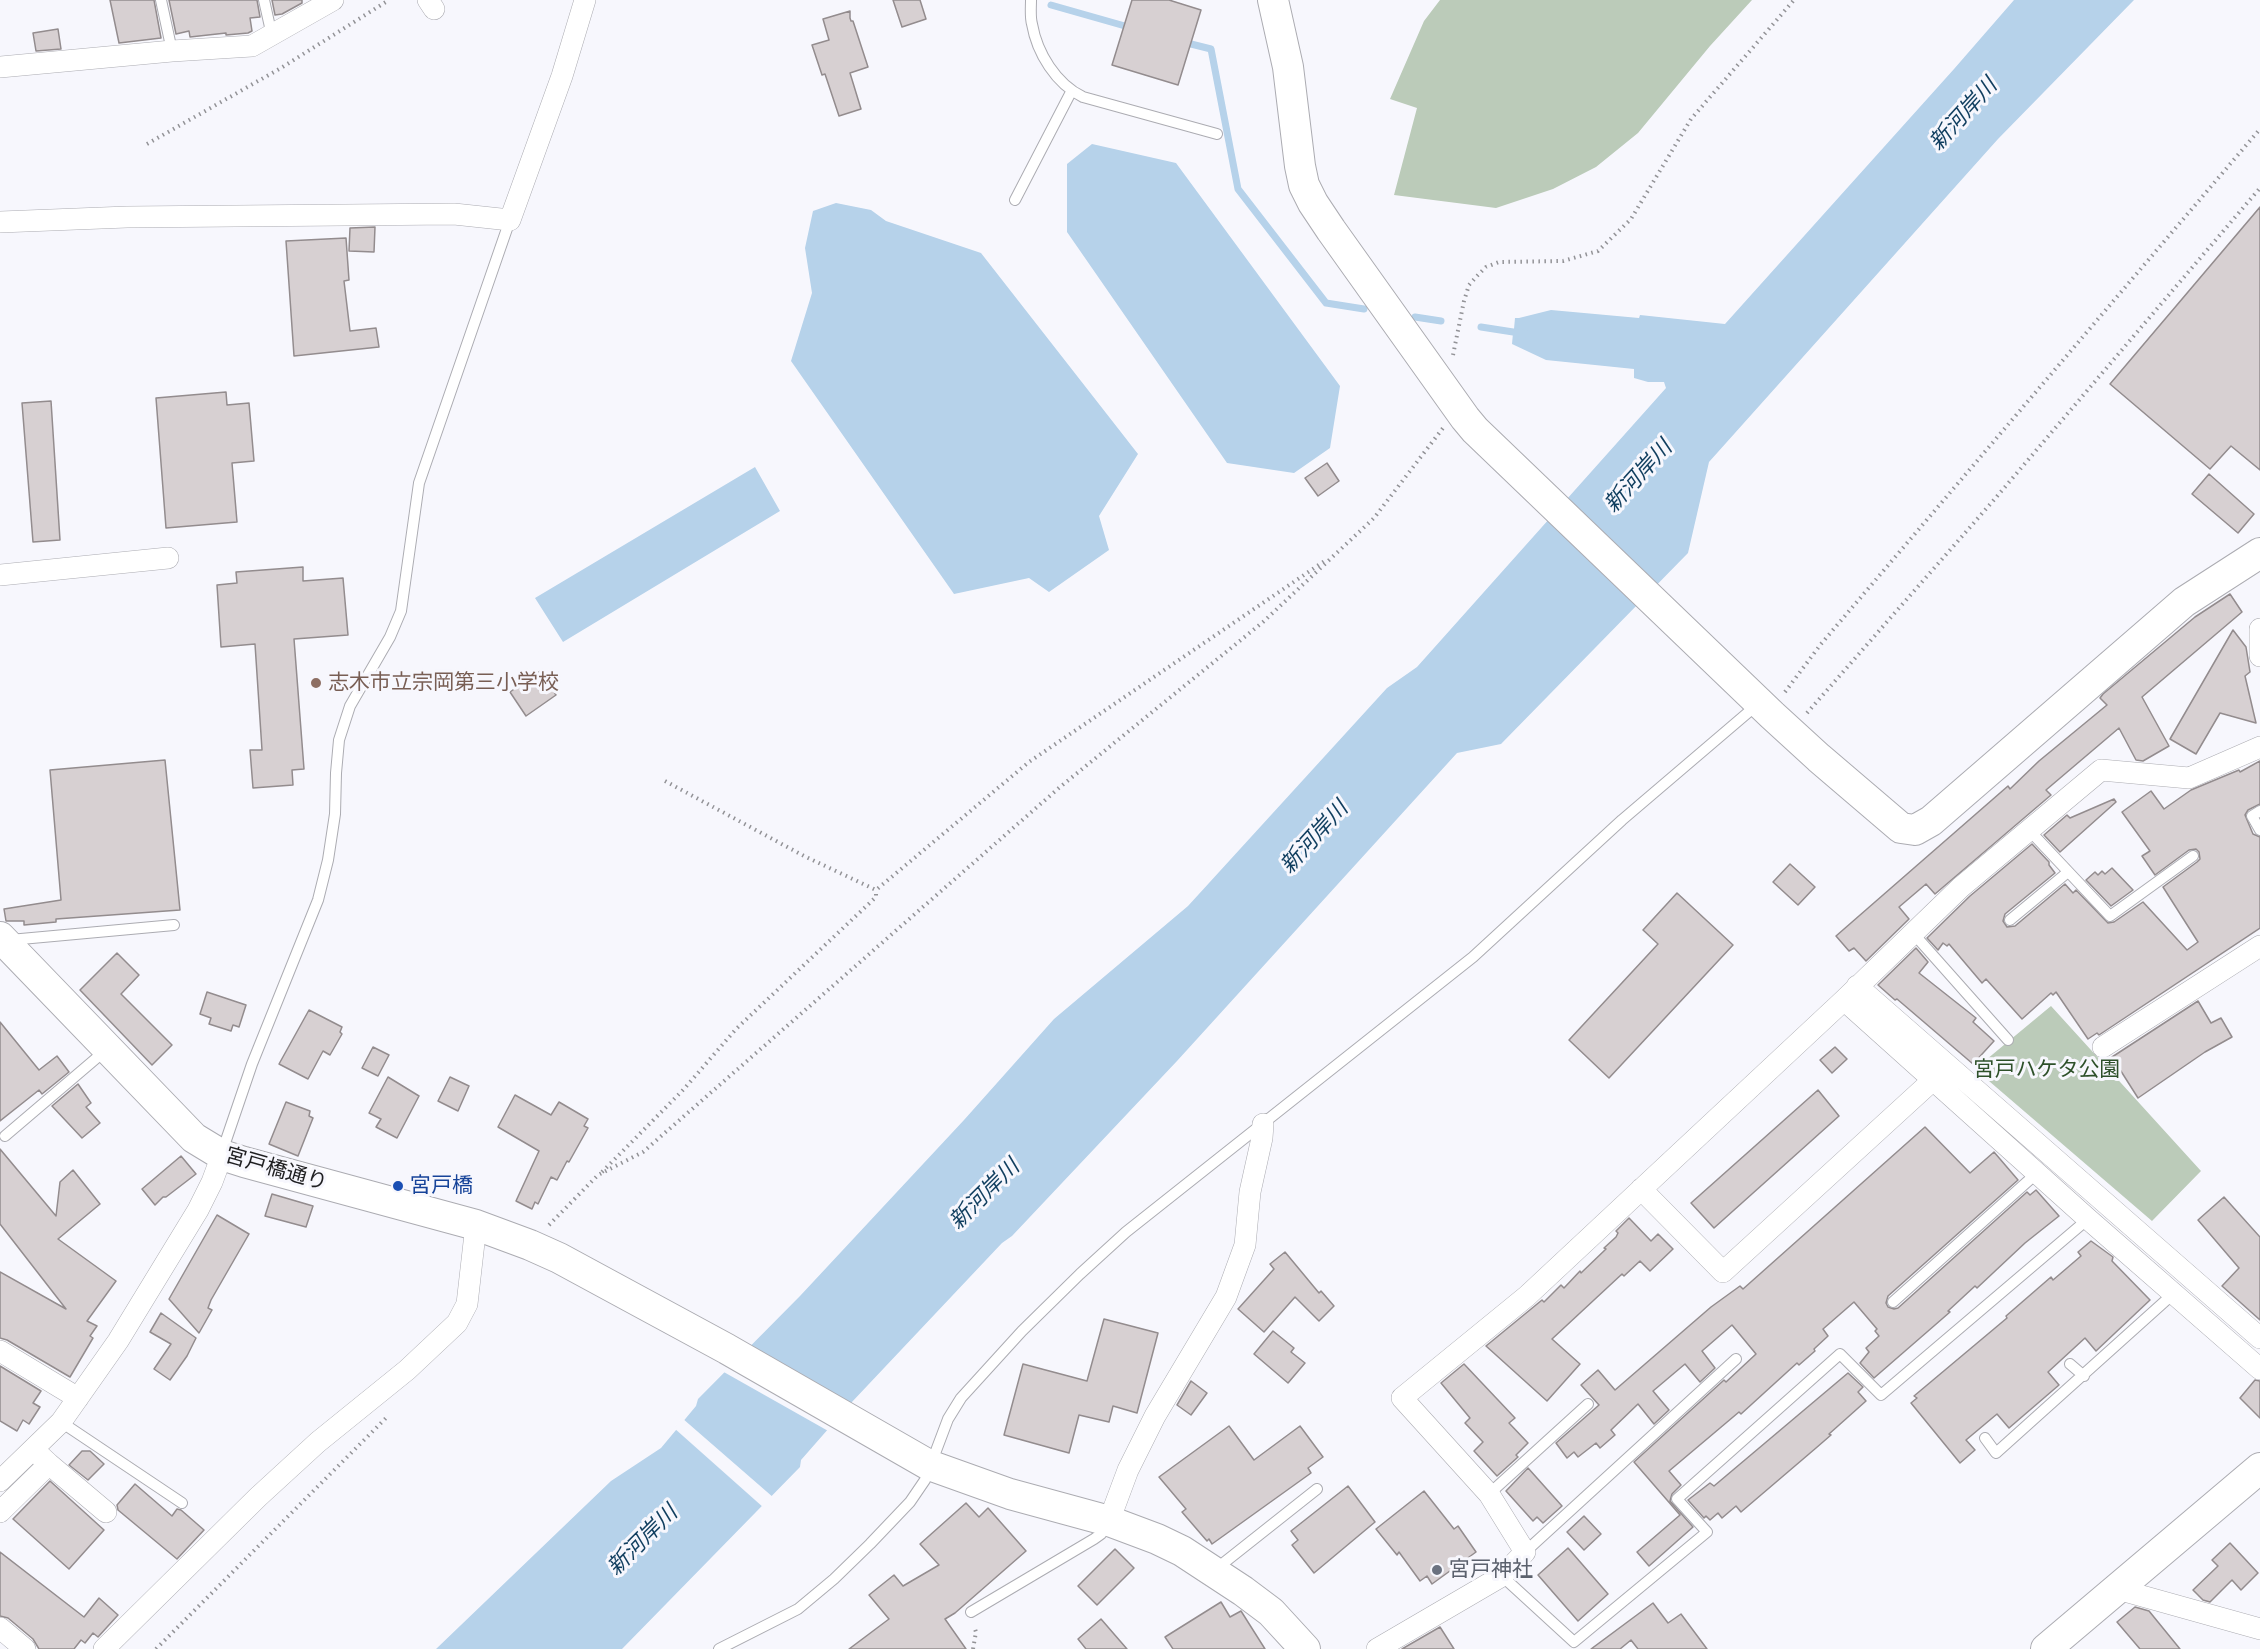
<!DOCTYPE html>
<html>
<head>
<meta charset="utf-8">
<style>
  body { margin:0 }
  canvas { display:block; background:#f7f7fd }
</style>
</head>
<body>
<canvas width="2260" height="1649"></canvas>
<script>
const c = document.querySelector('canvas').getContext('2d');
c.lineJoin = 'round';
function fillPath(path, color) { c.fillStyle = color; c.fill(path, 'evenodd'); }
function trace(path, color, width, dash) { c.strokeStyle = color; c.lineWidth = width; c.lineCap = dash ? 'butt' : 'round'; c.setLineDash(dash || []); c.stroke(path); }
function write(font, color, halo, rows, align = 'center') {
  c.font = font + ' Signika,"Noto Sans JP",sans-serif'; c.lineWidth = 6; c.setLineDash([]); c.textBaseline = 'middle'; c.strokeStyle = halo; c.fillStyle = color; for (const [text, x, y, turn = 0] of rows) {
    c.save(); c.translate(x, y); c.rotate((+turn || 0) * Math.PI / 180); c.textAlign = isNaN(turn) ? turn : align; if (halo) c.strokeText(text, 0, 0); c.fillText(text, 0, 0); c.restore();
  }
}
fillPath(new Path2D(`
  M1440,0H1752L1710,46L1638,133L1596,167L1553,189L1496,208L1394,195L1417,108L1390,99L1424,21Z
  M2051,1006L2201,1171L2152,1221L1975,1069Z`), '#bbcbb9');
fillPath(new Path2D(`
  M2014,0H2134L1998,139L1709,462L1688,553L1501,744L1457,753L1177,1061L1012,1236L1002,1243L851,1403L801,1460L800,1467L622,1649H436L611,1481L661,1448L696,1406L698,1399L800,1296L964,1120L1054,1019L1188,906L1387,688L1417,667L1666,388L1664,382H1648L1634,378V369L1546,360L1512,344L1513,333L1518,334L1519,331L1514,329L1515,318H1519L1551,310L1639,318L1640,315L1725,324L1954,69Z
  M1092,144L1176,163L1340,386L1330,448L1294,473L1227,463L1067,232V164Z
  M836,203L871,210L886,221L981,253L1138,454L1099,516L1109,550L1049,592L1029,578L954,594L791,361L812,293L805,248L813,211Z
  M755,467L780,511L563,642L535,598Z`), '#b6d2ea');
fillPath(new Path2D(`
  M748,1345L853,1405L830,1432L722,1371Z
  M682,1418L774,1498L764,1508L674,1428Z`), '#f7f7fd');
trace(new Path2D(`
  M1051,5L1132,28
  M1183,42L1211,49L1238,189L1326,303L1364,309
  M1415,317L1441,321
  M1481,327L1526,334`), '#b6d2ea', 7);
const building = new Path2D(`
  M110,0H154L161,38L119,43Z
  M169,0H257L260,17L250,18L252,31L248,33L226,35V33L190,37L189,31L176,34Z
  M272,0H302V3L282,14L275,15Z
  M893,0H920L926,19L902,27Z
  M1132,0H1169L1201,10L1178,85L1112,65Z
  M850,11V18L851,21H853L868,67L850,73L861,109L839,116L825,74L822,75L812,45L829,40L823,19Z
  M58,29L61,49L36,51L33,33Z
  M2260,207V470L2231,446L2210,469L2110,384Z
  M375,227L374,252L349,251L350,228Z
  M346,238L349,280L344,281L350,331L376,328L379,347L294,356L286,241Z
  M226,392L227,405L249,403L254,461L232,463L237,522L166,528L156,398Z
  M51,401L60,540L33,542L22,403Z
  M1327,463L1339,481L1318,496L1305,478Z
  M2209,474L2254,514L2238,533L2192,494Z
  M303,567V581L343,578L348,635L294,639L304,769L292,770L293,785L253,788L250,750H262L255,644L221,647L217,585L237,583L236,572Z
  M2230,594L2242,612L2142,697L2169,746L2143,761L2136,760L2119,728L2046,790L2051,795L1935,894L1926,884L1899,907L1909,919L1866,961L1854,948L1849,951L1836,936L2008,786L2010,789L2039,761L2107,705L2100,698L2103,694L2195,617Z
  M2233,630L2246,647L2250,672L2245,676L2256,723L2220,713L2196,754L2170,739Z
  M540,671L556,695L526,716L510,692Z
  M165,760L180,910L56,919V922L24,925V921H6L4,909L61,900L50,770Z
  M2260,761V804L2248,810L2245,815L2253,834L2260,837V928L2099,1035L2097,1033L2088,1039L2056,992L2053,995L2051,993L2022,1019L1986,979L1982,983L1949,944L1947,946L1943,943L1938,950L1927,938L1970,896L2032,844L2049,862V865L2055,873L2005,914L2003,921L2007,927L2015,926L2065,884L2073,893L2076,890L2108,923L2114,922L2143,902L2187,950L2198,942L2163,887L2197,862L2200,859L2199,852L2196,849L2189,850L2155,875L2142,856L2150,851L2122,812L2151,791L2164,809L2191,790L2239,770L2240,772Z
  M2114,799L2116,802L2060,852L2044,835L2067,815L2070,818Z
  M1790,864L1815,887L1798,905L1773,882Z
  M2112,868L2133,890L2111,906L2086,880L2095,872L2098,875L2102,871L2105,874Z
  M1677,893L1733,945L1609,1078L1569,1040L1658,944L1643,930Z
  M1916,948L1928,962L1919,973L1976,1018L1973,1022L1994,1041L1973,1064L1897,999L1895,1000L1878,985Z
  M117,953L139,975L121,994L172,1045L152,1065L80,990Z
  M207,992L246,1005L239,1027L233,1025L231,1031L209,1024L211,1018L200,1014Z
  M2198,1001L2211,1023L2221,1018L2232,1037L2205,1052L2138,1098L2112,1057Z
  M309,1010L342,1027L340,1032L342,1034L330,1055L323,1051L308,1079L279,1064Z
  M0,1022L39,1070L57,1056L69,1072L42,1094L39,1090L0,1121Z
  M373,1047L389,1055L378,1076L362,1068Z
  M1835,1047L1847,1059L1832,1073L1820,1060Z
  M388,1077L419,1096L397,1138L376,1127L381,1119L369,1113Z
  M450,1077L469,1086L458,1111L438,1101Z
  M78,1084L91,1103L86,1107L100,1123L82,1138L52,1106Z
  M1818,1090L1839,1116L1714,1228L1691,1203Z
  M515,1095L551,1115L559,1102L588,1119L584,1126L588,1128L569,1162L567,1161L557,1180L551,1177L538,1204L535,1202L532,1209L516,1201L539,1151L498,1127Z
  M286,1102L310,1111L309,1116L313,1118L298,1156L269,1144Z
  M1925,1127L1970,1173L1994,1152L2018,1180L1888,1296L1886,1303L1888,1307L1894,1309L1898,1308L2027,1192L2030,1195L2036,1190L2059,1216L2025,1243L1977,1288L1975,1286L1948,1311L1950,1312L1874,1378L1860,1363L1869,1352L1866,1348L1879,1336L1875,1331L1877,1329L1854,1302L1823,1329L1828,1336L1814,1349L1815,1351L1799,1365L1797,1363L1741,1414L1739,1412L1669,1471L1681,1485L1672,1494L1670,1501L1693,1527L1649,1566L1637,1552L1680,1515L1634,1462L1724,1380L1726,1382L1756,1354L1732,1325L1702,1351L1715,1368L1700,1382L1685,1364L1653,1391L1669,1410L1654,1424L1638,1404L1611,1430L1615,1435L1600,1448L1596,1443L1578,1457L1574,1452L1567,1458L1556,1443L1599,1405L1581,1385L1598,1370L1615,1390L1711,1307L1740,1286L1743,1289Z
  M0,1149L56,1216L60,1182L73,1170L100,1204L58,1239L116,1281L87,1321L97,1326L90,1336L93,1338L70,1377L7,1340L0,1338V1272L66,1309L0,1224Z
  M181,1156L196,1174L166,1197H163L155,1205L142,1189Z
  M272,1194L313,1206L306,1227L265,1216Z
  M2224,1197L2260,1237V1320L2222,1286L2239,1268L2198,1220Z
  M217,1215L249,1234L211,1300L208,1308L212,1310L199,1333L169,1299Z
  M1629,1218L1651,1241L1658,1234L1673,1249L1650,1271L1640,1261L1624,1276L1622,1274L1552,1339L1580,1364L1547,1401L1486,1346L1542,1300L1544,1302L1561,1285L1564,1288L1580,1271L1581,1273L1606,1249L1604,1248L1616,1237L1618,1233L1616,1231Z
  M2091,1241L2113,1257L2112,1261L2150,1300L2096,1351L2085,1338L2048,1372L2059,1385L2009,1428L1997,1414L1966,1440L1975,1450L1960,1463L1911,1403L1917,1398L1914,1396L2007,1318L2006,1316L2051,1277L2053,1280L2081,1256L2078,1252Z
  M1285,1252L1319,1293L1321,1291L1334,1306L1319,1321L1295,1297L1264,1332L1238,1309L1274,1269L1270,1264Z
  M161,1313L196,1338L187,1356L170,1380L154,1369L171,1344L150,1332Z
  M1104,1319L1158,1333L1137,1413L1113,1406L1109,1422L1079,1415L1069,1453L1004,1435L1023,1364L1087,1381Z
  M1273,1331L1294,1348L1291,1352L1305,1363L1288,1383L1254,1354Z
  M1464,1364L1515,1418L1509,1423L1528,1443L1516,1455L1518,1457L1497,1476L1474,1451L1483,1442L1465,1423L1470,1418L1441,1383Z
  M0,1366L41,1391L33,1403L40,1407L29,1424L23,1420L17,1431L0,1421Z
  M1848,1373L1863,1387L1858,1392L1866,1401L1829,1434L1831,1435L1816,1448L1741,1512L1736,1506L1722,1518L1718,1513L1710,1520L1706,1516L1704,1518L1688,1500L1710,1483L1714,1486Z
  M2255,1380L2260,1381V1418L2240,1398Z
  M1191,1381L1207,1393L1191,1415L1177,1405Z
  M1229,1426L1254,1460L1300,1426L1323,1457L1308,1468L1311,1473L1212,1544L1209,1539L1207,1541L1182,1512L1186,1509L1159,1477Z
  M82,1451H90L104,1464L88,1480L69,1465Z
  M1528,1468L1562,1506L1543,1523L1537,1517L1533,1521L1506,1491Z
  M50,1481L104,1530L69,1569L13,1519Z
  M135,1484L172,1516L177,1509L181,1510L204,1530L177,1559L118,1510L117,1505Z
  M1348,1486L1375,1522L1314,1573L1292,1545L1298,1540L1291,1531Z
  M1424,1491L1454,1529L1458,1526L1476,1552L1432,1584L1427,1576L1420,1581L1399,1552L1397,1555L1376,1529Z
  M966,1503L979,1517L988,1508L1026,1551L955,1613L945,1619L966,1649H849L889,1619L869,1595L894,1575L903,1586L939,1565L920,1544Z
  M1584,1516L1601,1534L1584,1550L1567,1532Z
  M2230,1543L2258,1573L2241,1590L2232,1580L2210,1602L2203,1600L2193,1590L2218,1566L2212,1560Z
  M1568,1548L1608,1594L1578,1621L1538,1575Z
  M1115,1549L1134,1568L1097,1605L1078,1586Z
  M0,1552L84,1617L99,1598L118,1615L98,1637L93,1633L85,1643L81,1640L74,1649H39L33,1639L8,1618L0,1616Z
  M1221,1602L1230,1617L1241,1611L1265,1649H1173L1165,1637Z
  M1653,1603L1668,1623L1681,1614L1707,1649H1638L1631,1640L1620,1649H1591Z
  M2135,1607L2149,1611L2180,1649H2140L2117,1622Z
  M1101,1619L1127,1649H1086L1078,1639Z
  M1440,1627L1454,1649H1402Z`);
fillPath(building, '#d7d0d2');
trace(building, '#938c8e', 1.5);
const lane = new Path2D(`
  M161,0L172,51
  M264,0L272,36
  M1031,0C1031,8 1030,17 1032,24C1037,53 1056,84 1083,97L1217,134
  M1015,200L1071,92
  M2260,811L2252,816L2260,830
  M2029,830L2110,916L2193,856
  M2010,920L2068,872
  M1913,933L2008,1040
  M10,940L174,925
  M5,1136L106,1050
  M222,1152L252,1064L318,900L328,860L335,814L336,773L339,740L350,706L390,637L401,611L419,483L510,220
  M1893,1302L2037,1173
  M2070,1364L2084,1376
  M61,1422L182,1503
  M1985,1438L1996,1453L2173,1294
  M1489,1494L1588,1404
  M1525,1552L1736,1359
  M1216,1569L1317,1489
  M1502,1576L1574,1642L1707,1532L1677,1499L1840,1354L1881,1395L2088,1219
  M971,1612L1094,1539L1101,1534L1108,1523
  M719,1649L798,1609L834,1579L870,1544L910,1502L925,1480L948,1419L961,1398L1022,1331L1080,1274L1126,1232L1473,957L1622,820L1758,704`);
const street = new Path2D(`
  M428,0L434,9
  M0,67L172,51L252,46L333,0
  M0,222L127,217L454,214L510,220L562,76L585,0
  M0,575L168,558
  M2260,629V656
  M1857,986L2260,1338
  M1844,1000L2088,1219L2260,1369
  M2103,1047L2260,946
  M1641,1189L1723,1272L1933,1080
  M0,1351L78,1398
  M49,1464L106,1512
  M0,1481L61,1422L118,1341L198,1210L212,1182L222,1155
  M0,1512L49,1464L34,1450
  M1109,1521L1128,1470L1155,1416L1226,1297L1245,1245L1250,1192L1262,1138L1263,1124
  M2117,1589L2260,1629
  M0,1628L25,1649
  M104,1649L258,1497L318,1442L407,1370L457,1323L467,1304L476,1225
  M1377,1649L1502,1576L1525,1552L1489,1494L1402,1398L1527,1296L1844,1000L1961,887L2101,770L2189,778L2260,747`);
const secondary = new Path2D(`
  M1273,0L1288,67L1300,166L1304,185L1313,203L1331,230L1465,418L1475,430L1772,715L1819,758L1901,828L1915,830L1931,821L2184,602L2260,553
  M0,937L194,1138L222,1155L244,1162L476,1225L530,1245L559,1258L727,1349L929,1465L1010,1494L1109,1521L1157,1539L1182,1551L1243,1591L1271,1612L1305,1649
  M2046,1649L2260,1468`);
trace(lane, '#acacb2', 12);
trace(street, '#acacb2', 22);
trace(secondary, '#acacb2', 32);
trace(new Path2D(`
  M147,144L281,68L389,0
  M1453,355L1464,301L1469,285L1477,276L1486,267L1499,262L1563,261L1598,251L1631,219L1691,119L1794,0
  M1785,692L1821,644L2260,129
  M1807,713L1993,501L2260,188
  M665,781L804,856L876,890L1029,762L1326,560
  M602,1172L684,1089L736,1029L876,897V890
  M549,1225L598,1175L643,1152L1060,787L1263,622L1374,518L1443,428
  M156,1649L386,1418
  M973,1649L976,1632L974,1626`), '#939397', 4, [1.5, 4.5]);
trace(lane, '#fff', 10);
trace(street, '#fff', 21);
trace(secondary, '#fff', 30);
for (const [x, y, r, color] of [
  [316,683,6,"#8d6e63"],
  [398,1186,6,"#1a4fb4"],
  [1437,1570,6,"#6b7280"]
]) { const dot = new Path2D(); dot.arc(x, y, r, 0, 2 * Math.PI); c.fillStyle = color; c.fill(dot); trace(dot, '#f7f7fd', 2); }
write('21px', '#785e54', '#f7f7fd', [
  ["志木市立宗岡第三小学校",328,683]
], 'left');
write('21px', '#2e512a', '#f7f7fd', [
  ["宮戸ハケタ公園",2047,1070]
]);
write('21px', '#1f1f21', '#f7f7fd', [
  ["宮戸橋通り",276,1170,16]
]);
write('21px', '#164399', '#f7f7fd', [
  ["宮戸橋",410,1186]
], 'left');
write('21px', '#5b616d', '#f7f7fd', [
  ["宮戸神社",1449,1570]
], 'left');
write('italic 22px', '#103e5f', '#f7f7fd', [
  ["新河岸川",1964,115,-48],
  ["新河岸川",1639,477,-48],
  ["新河岸川",1315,838,-48],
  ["新河岸川",985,1195,-45],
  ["新河岸川",643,1541,-45]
]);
</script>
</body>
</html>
